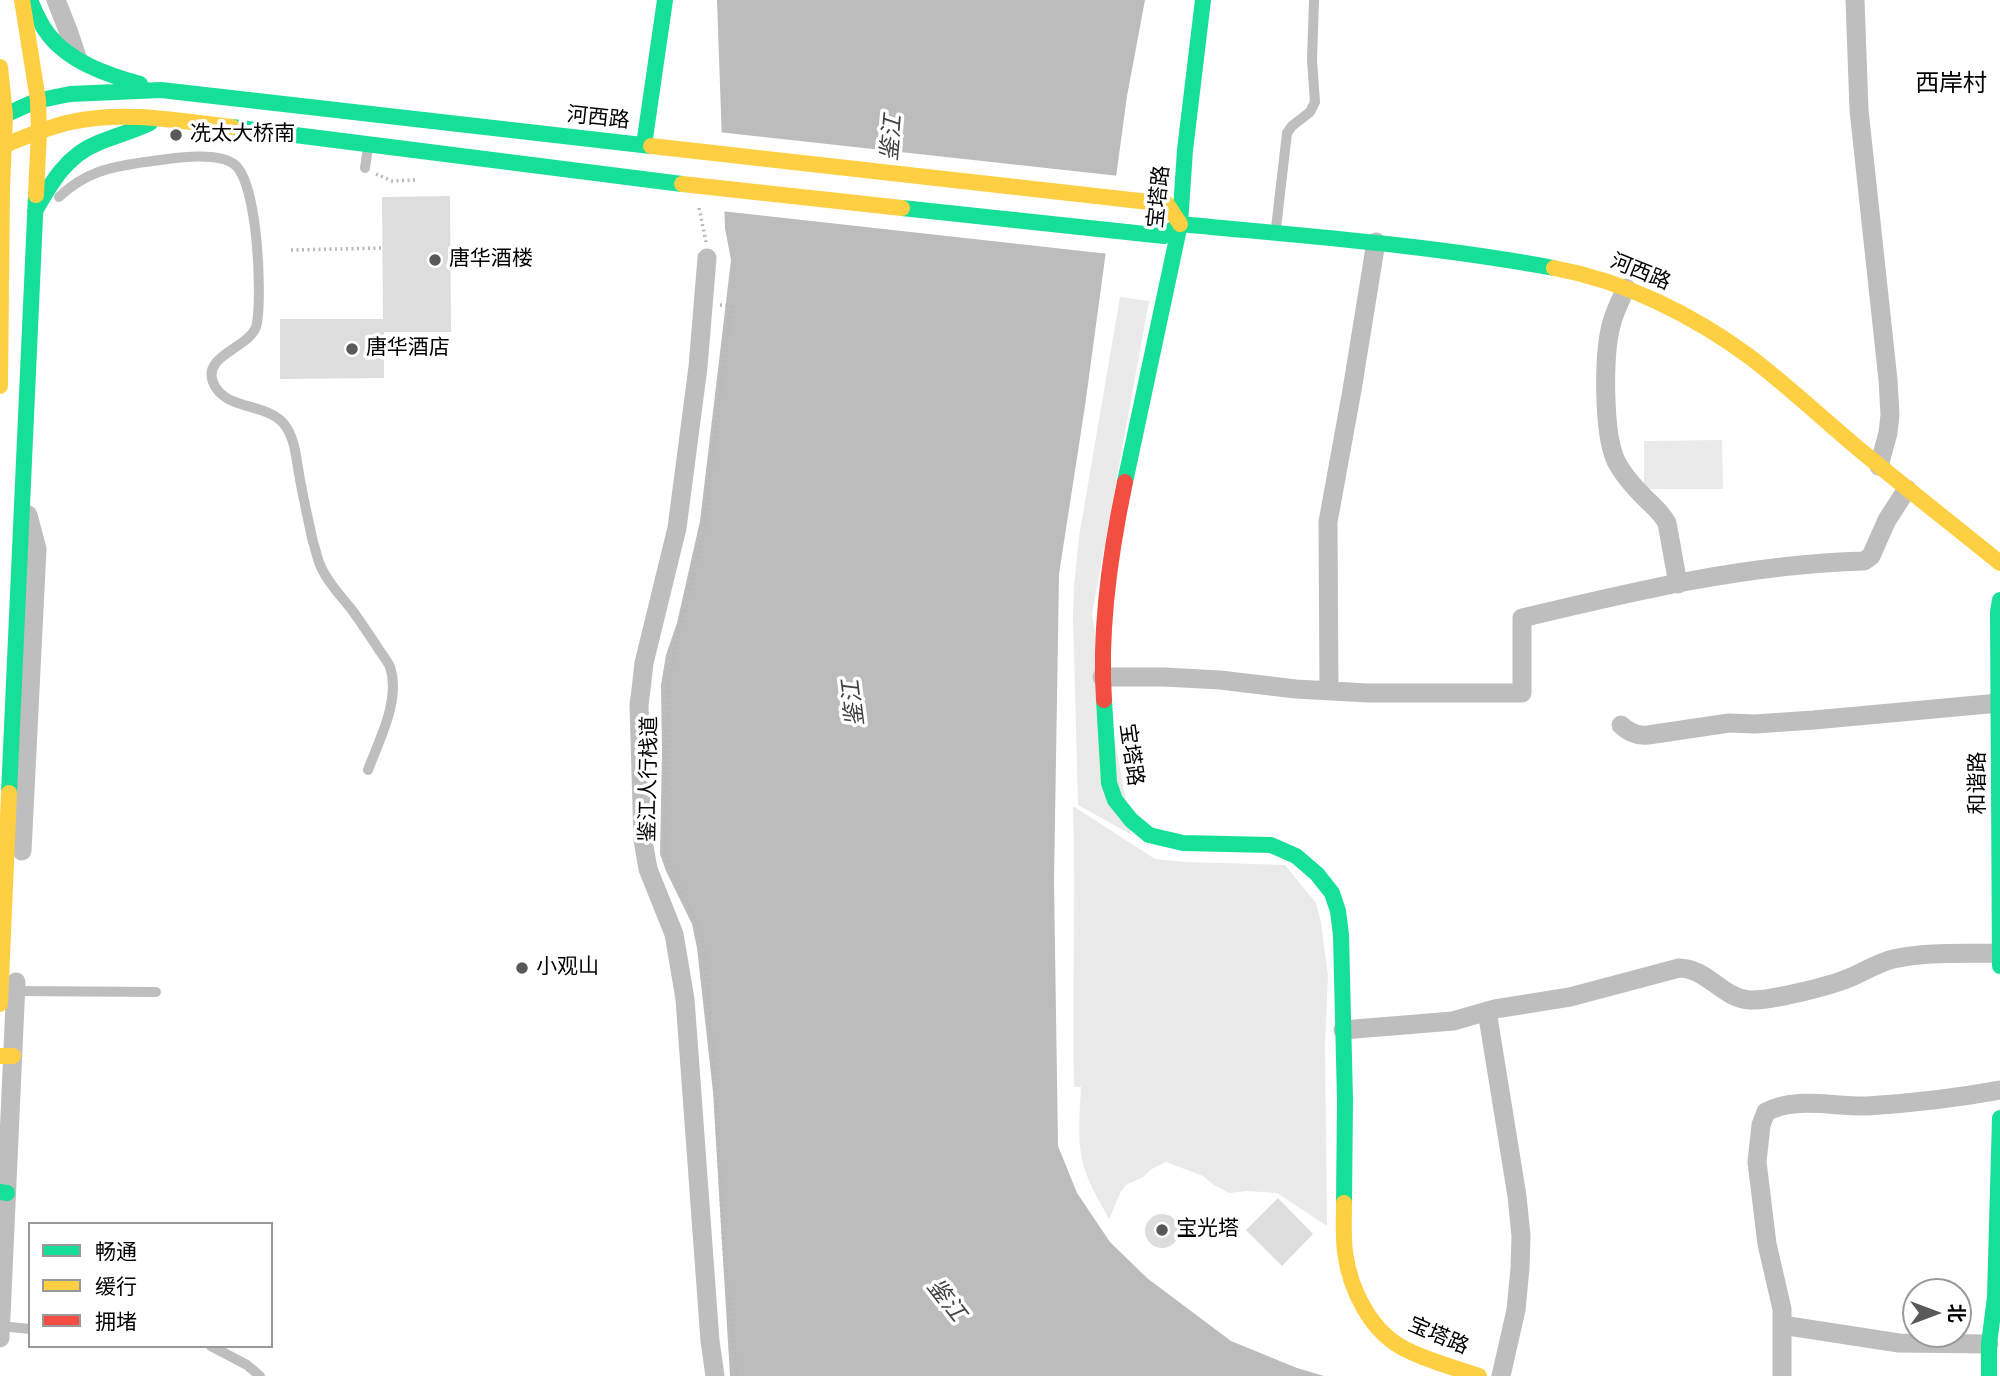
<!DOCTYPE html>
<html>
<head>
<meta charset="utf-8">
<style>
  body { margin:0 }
  #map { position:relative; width:2000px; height:1376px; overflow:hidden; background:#fff; font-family:"Nunito Sans","Noto Sans SC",sans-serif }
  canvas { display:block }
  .legend { position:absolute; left:28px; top:1222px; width:245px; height:126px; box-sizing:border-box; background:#fff; border:2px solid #999; margin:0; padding:9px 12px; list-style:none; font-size:21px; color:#000 }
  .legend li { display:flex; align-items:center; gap:14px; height:35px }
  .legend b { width:35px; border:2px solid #999 }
  .north { position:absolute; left:1902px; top:1278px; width:70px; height:70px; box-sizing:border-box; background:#fff; border:2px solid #999; border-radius:50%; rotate:90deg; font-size:19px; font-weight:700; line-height:28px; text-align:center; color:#000 }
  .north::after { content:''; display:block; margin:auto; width:24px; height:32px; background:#595959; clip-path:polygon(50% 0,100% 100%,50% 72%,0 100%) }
</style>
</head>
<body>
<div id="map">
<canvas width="2000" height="1376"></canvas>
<ul class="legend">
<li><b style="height:9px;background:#16e098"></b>畅通</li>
<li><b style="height:9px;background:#ffcf43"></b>缓行</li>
<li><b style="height:9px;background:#f24e42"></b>拥堵</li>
</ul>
<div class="north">北</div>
</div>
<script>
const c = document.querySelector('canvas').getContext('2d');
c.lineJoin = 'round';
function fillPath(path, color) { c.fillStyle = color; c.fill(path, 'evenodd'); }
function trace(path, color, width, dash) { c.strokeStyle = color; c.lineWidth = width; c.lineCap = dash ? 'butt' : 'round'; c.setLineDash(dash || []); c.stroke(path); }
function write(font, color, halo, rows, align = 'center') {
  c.font = font + ' "Nunito Sans","Noto Sans SC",sans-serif'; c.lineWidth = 7; c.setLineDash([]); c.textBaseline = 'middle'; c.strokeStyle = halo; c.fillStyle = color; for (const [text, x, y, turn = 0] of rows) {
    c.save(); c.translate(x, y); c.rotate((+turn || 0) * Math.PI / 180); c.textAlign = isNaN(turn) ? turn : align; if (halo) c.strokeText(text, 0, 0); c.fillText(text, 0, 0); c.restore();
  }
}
fillPath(new Path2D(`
  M1120,297L1149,301L1092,614L1132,835L1078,805L1073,616L1074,586L1079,537Z
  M1722,440L1723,489H1644V441Z
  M1073,806L1155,859L1186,862L1285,865L1316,903L1321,922L1328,976L1325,1044L1327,1226L1277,1193L1247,1191L1229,1193L1214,1185L1203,1176L1166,1162L1152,1169L1143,1177L1126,1185L1121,1191L1109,1219C1099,1200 1086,1180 1082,1159C1077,1136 1080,1110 1081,1087H1074C1072,993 1076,900 1073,806Z`), '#eaeaea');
fillPath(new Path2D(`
  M717,0H1145L1127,96L1085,406L1059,574L1054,881L1058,1146L1077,1193L1110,1242L1147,1278L1231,1341L1297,1368L1324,1376H730L713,1092L697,948L692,924L666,871L660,854L662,751L661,685L666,655L677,623L700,521L731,260L725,228Z`), '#bcbcbc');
fillPath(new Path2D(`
  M718,132L1119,176L1109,254L721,211Z`), '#fff');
fillPath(new Path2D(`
  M450,196L451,332H384V378L280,379V319H383L382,197Z
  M1278,1198L1313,1234L1282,1266L1246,1230Z
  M1145 1231a17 17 0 1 1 34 0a17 17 0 1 1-34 0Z`), '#ddd');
trace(new Path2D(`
  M376,174L392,181L415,180
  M699,208L706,242
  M291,250L383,248
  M720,305L731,306L703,533L668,679L664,839L665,852L667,859L702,934L713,1050L724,1251L737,1376`), '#b8b8b8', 3.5, [2, 3.5]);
trace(new Path2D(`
  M365,168L368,147
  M59,197C85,172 110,167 145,162C167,159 216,150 234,164C258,182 262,294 257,323C254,347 202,354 213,382C224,411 266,402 284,424C295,438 296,457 299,474C303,497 308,519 313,542C316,550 317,559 321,567C328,583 341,596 352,610C360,621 368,633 376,645C380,652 387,660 390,667C401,700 379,740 368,770
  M1276,228L1287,133L1292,126L1310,112L1315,102L1312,60L1314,0
  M15,991L156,992
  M0,1326L30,1329
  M211,1346L247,1365L260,1376`), '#bebebe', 10);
trace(new Path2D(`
  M56,0L69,33L77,57
  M1855,0L1859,110L1888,380L1890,415L1888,433L1879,466
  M707,258L698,367L677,528L644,663L641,690L639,705L643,840L648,869L674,934L685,999L710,1341L715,1376
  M1626,288C1621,299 1615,311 1612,322C1603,352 1603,433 1616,461C1623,475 1635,488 1646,499C1654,507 1661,512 1667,523L1678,584
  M1102,677H1164L1220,680L1296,689L1368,693H1522V618C1635,591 1748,564 1864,561L1871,556L1887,520L1907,489
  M1329,691L1328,522L1352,390L1376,242
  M1621,725C1629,733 1637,736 1648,735L1729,723L1755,724L1814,720L1999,703
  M22,851L37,549L28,515
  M1487,1011L1517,1196L1521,1236L1520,1268L1516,1310L1501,1376
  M1343,1030L1453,1021L1495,1009L1570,997L1679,968C1707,968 1723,999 1750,1000C1770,1001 1830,986 1849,978C1864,972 1877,963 1893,959C1928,951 1965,954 2000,953
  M1782,1325L1899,1343L1989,1344
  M0,1338L16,982
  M1782,1376V1309L1767,1244L1757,1162L1761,1125L1766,1112C1796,1096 1834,1107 1867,1106C1912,1103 1956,1098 2000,1090`), '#bebebe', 19);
trace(new Path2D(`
  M30,0C35,12 40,24 48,34C69,62 108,75 140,84
  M5,115L36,101L70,94L161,90L651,146
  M232,127L682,184
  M644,145L665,0
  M902,208L1164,236L1180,224C1305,236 1430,245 1554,268
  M35,211C51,183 67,155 98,143C115,136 133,131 150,123
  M1125,482L1180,224L1185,150L1203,0
  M2000,600L1998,612L2000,966
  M1104,700L1109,783L1115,800L1131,820L1149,835L1183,843L1271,845L1296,856L1317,874L1332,893L1338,911L1341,935L1345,1100L1344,1203
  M9,793L36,195
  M0,1192L7,1193
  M1989,1376V1344L1995,1297L2000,1118`), '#16e098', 16);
trace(new Path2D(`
  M22,0L38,100L39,132L36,195
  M0,67L5,115L2,190L0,386
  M5,145C27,136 48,127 71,122C124,110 180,121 232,127
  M651,146L1167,204L1180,224
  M682,184L902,208
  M1554,268C1625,281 1693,315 1750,357C1788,386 1823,419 1860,450C1906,488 1953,525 2000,563
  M0,1004L9,793
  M0,1056H13
  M1344,1203C1344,1219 1343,1236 1345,1252C1350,1290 1371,1333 1407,1350C1429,1361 1455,1368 1479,1376`), '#ffcf43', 16);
trace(new Path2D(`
  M1104,700C1099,628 1110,553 1125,482`), '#f24e42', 16);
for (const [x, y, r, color] of [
  [176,135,7,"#595959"],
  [435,260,7,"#595959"],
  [352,349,7,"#595959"],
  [522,968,7,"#595959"],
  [1162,1230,7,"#595959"]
]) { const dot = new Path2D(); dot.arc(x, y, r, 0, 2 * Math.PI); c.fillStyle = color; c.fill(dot); trace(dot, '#fff', 2.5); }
write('21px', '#000', '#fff', [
  ["河西路",598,119,6],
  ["宝塔路",1160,197,-84],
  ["河西路",1640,273,22],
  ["宝塔路",1130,755,82],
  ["鉴江人行栈道",650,779,-89],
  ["和谐路",1979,783,-90],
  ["宝塔路",1438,1337,23]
]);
write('21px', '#000', '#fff', [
  ["冼太大桥南",190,135],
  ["唐华酒楼",449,260],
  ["唐华酒店",366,349],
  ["小观山",536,968],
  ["宝光塔",1176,1230]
], 'left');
write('italic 23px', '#414141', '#fff', [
  ["鉴江",893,138,-85],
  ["鉴江",855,703,-97],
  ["鉴江",945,1301,52]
]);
write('24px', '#000', '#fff', [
  ["西岸村",1951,85]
]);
</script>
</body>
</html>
